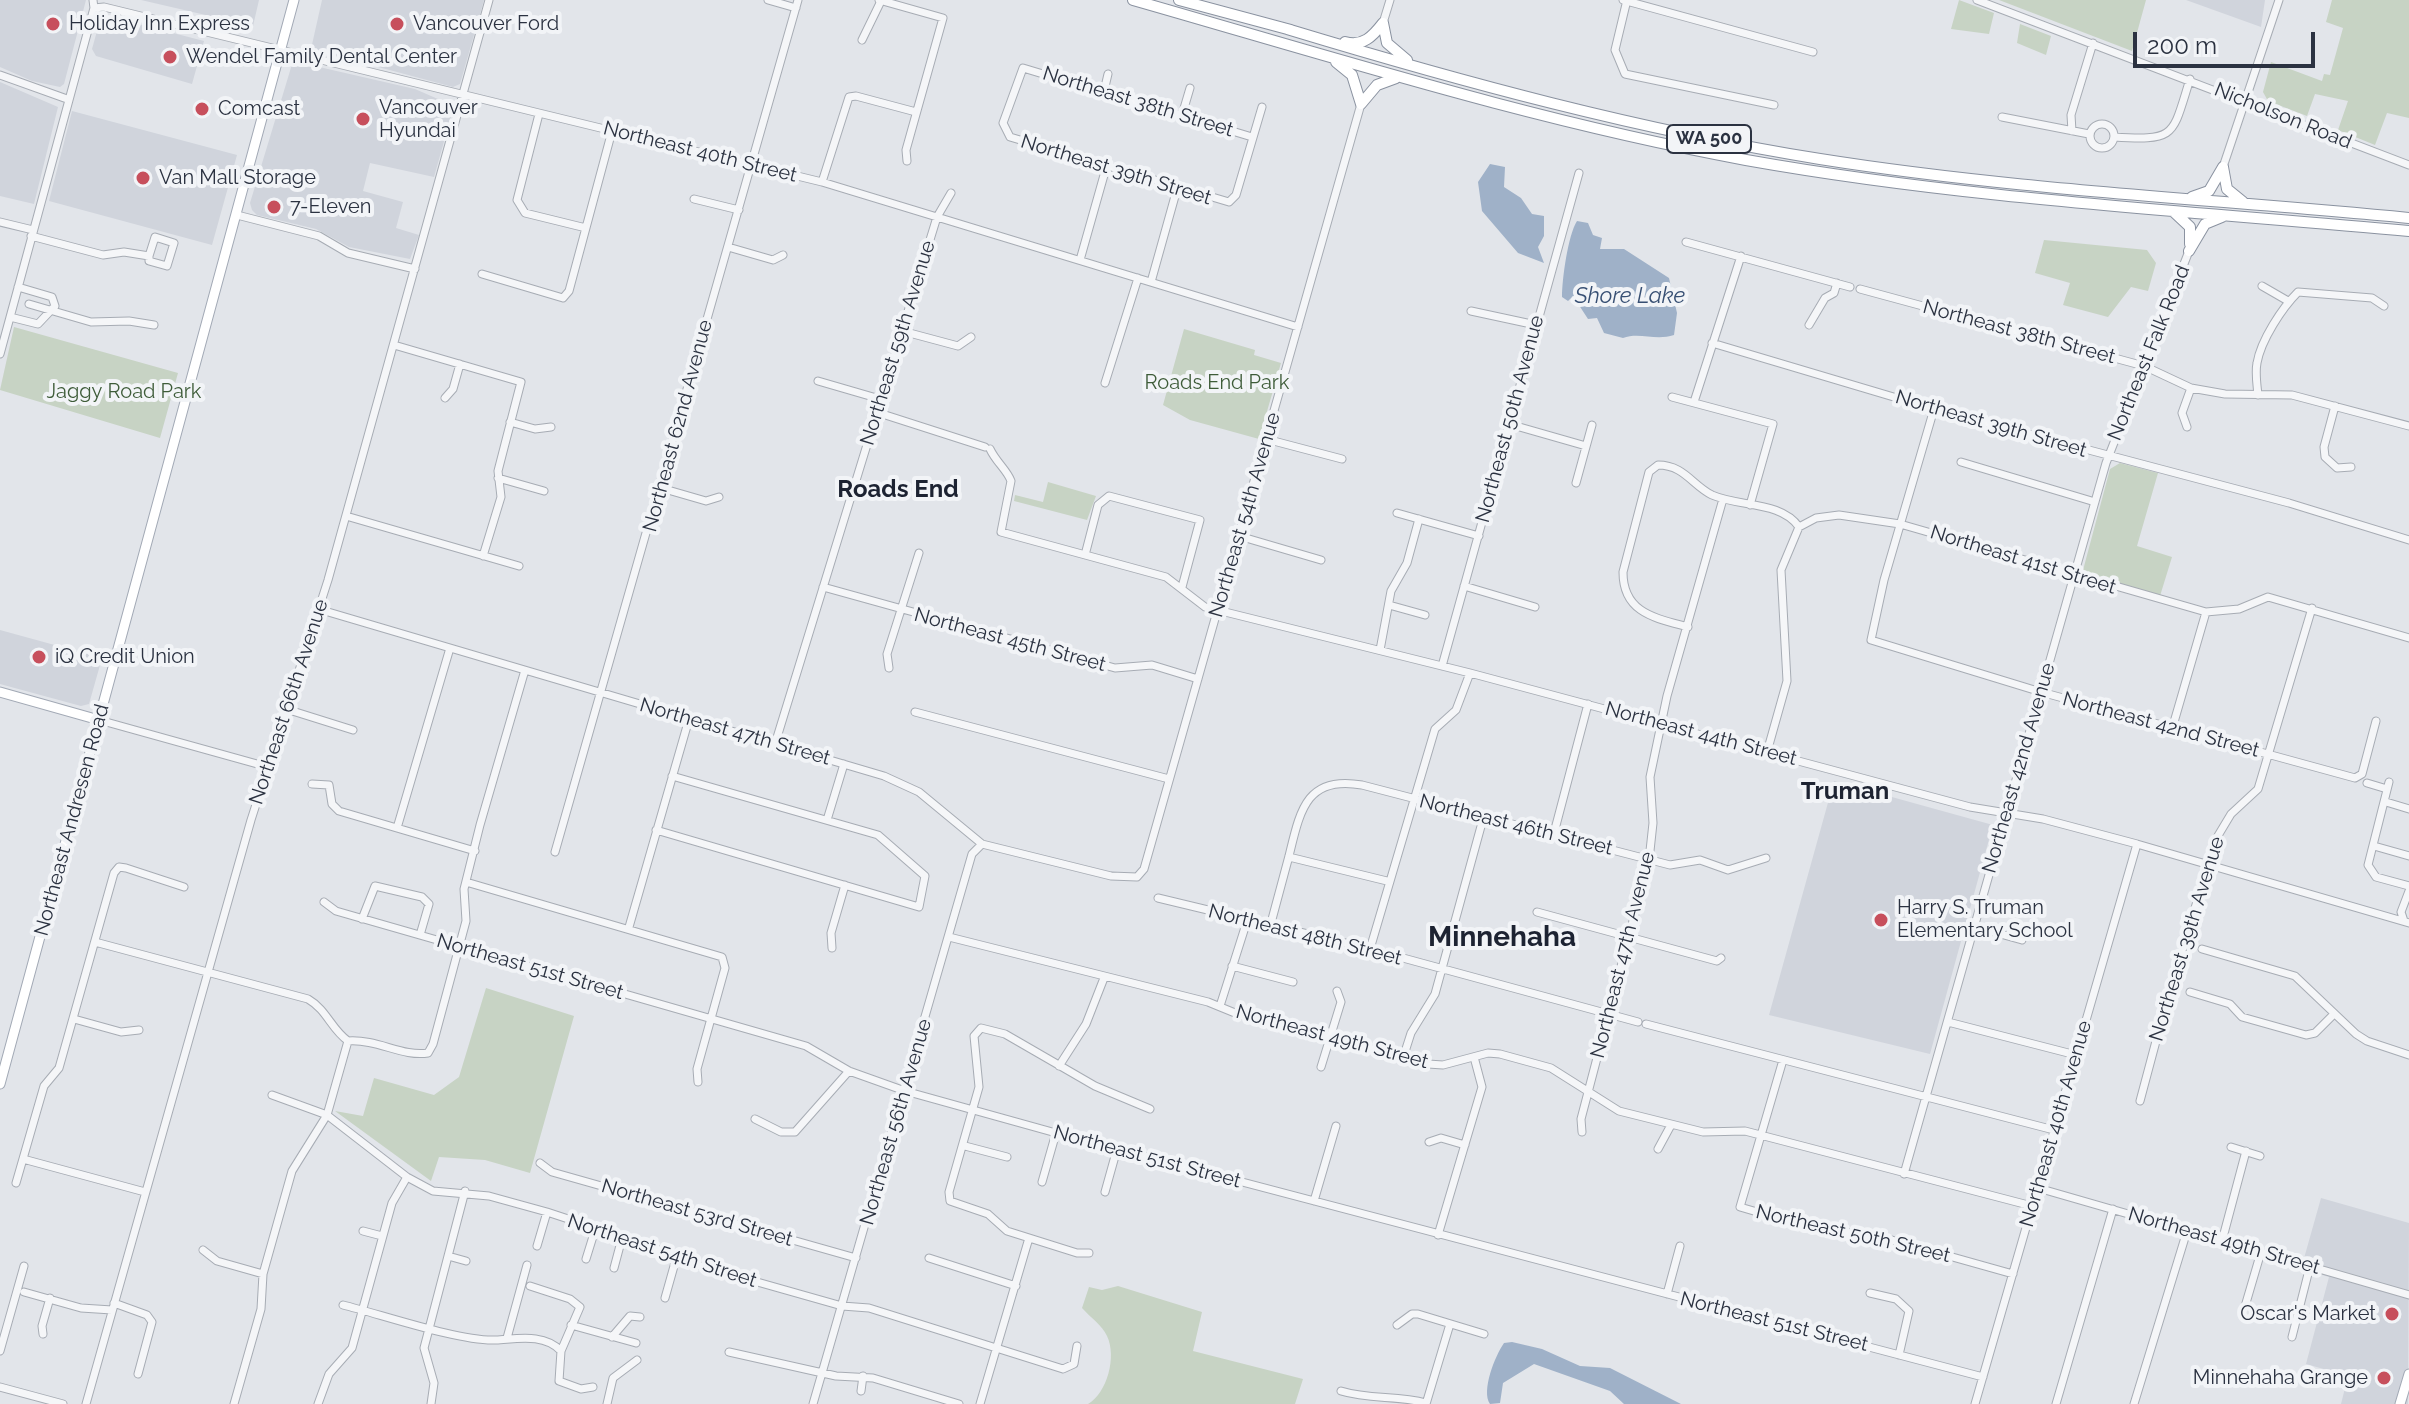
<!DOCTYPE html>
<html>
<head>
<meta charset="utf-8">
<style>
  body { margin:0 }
  #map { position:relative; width:2409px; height:1404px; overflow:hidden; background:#e2e5ea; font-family:Raleway,sans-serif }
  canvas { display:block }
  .scale { position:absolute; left:2133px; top:32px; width:182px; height:36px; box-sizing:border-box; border:4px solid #2b3241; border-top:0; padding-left:10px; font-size:24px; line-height:28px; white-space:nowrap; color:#2b3241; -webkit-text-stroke:6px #f2f4f7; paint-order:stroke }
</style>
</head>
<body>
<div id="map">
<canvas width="2409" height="1404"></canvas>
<div class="scale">200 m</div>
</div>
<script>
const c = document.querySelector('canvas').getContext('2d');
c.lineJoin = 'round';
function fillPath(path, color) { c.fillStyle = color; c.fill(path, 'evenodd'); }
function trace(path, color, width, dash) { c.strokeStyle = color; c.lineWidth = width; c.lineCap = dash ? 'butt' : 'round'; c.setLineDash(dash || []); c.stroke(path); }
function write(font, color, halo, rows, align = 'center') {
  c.font = font + ' Raleway,sans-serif'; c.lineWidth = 8; c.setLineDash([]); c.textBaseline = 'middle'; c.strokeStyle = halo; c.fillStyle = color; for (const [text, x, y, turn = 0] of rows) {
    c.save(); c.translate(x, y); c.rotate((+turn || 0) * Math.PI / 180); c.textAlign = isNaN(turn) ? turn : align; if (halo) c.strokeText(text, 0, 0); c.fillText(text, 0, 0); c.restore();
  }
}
fillPath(new Path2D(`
  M0,0H86L64,84L60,87L32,81L0,67Z
  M141,0H259L253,26Z
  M322,0H484L460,84L453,87L311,49Z
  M2186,0H2265L2261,27Z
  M111,17L204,41L192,84L96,56L92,49L97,31Z
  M293,61L415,89L454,106L434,177L370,163L363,191L403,202L396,228L419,235L410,259L349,247L316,229L257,215L252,210L250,203Z
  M0,82L58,107L34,204L0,196Z
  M72,111L237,155L212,245L49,201Z
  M0,630L102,658L89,704L81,706L0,684Z
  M1834,781L1993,825L1930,1054L1769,1015Z
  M2321,1198L2409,1223L2408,1404H2341L2348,1376L2306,1364L2329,1277L2301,1269Z`), '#d0d4dc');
fillPath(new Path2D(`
  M1959,0L1994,13L1989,34L1951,29Z
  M1999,0H2146L2132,51Z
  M2332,0H2409V118L2387,113L2375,145L2338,130L2348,101L2315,94L2307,116L2268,101L2263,92L2271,62L2322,81L2324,74L2330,75L2343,28L2326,22Z
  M2020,24L2051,36L2046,55L2017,43Z
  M2044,240L2147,250L2156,263L2148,291L2131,287L2108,317L2063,305L2070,283L2035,273Z
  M14,327L178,373L160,438L0,390Z
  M1184,329L1255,350L1254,355L1281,363L1259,439L1190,420L1163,405Z
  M2120,463L2158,473L2137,546L2172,557L2160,596L2082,574L2110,469Z
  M1048,482L1096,496L1087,520L1014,501L1015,495L1043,502Z
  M486,988L574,1016L530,1173L485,1160L439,1157L431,1181L335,1111L363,1116L374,1078L434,1095L459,1077Z
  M1118,1286L1202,1312L1193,1351L1303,1379L1295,1404H1088C1107,1393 1117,1357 1107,1336C1102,1325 1090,1317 1082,1308L1089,1287L1102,1290Z`), '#c7d3c4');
fillPath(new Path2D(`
  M1490,164L1505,167L1504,187L1521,198L1532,214L1544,216V236L1538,247L1544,263L1518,253L1482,211L1478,182Z
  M1577,221L1588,223L1593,235L1602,238L1600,249H1624L1669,278L1677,313L1674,335C1656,341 1639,332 1623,338L1604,333L1597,318L1588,319L1573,296L1568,301L1562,297C1562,279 1568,235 1577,221Z
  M1512,1342L1542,1349L1580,1366L1610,1368L1681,1404H1624L1610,1391L1534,1364L1503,1383L1500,1403L1490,1404C1481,1391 1495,1356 1504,1343Z`), '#9fb1c8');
const minor = new Path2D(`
  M768,0L796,8
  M879,0L943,18L906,150L907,161
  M1623,0L1813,52
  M1627,0L1615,50L1625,74L1774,105
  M1977,0L2409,165
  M94,8L104,7L822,182L1298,327
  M1383,23L1390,0
  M862,40L881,1
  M0,75L67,99
  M1104,91L1108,74
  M539,114L517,200L525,213L586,228
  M1182,115L1190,88
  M2002,117L2089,134
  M2090 136a12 12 0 1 1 24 0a12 12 0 1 1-24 0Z
  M2072,131L2071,115L2093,43
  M1252,137L1023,68L1003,123L1010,137L1229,202L1236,195L1262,107
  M2114,137C2177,141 2172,136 2190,79
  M2223,167L2279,0
  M822,182L849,97L856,96L916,112
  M694,199L739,210
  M237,215L319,236L348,253L415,269
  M0,222L33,230
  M31,236L103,255L124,252L149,256L155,237L174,243L167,266L149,261V256
  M1686,242L1850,287
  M728,247L773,260L783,255
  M1080,260L1106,168
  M482,274L563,298L569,291L612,131
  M1151,282L1177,189
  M2262,286L2288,301
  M1860,289L2144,366L2191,388L2225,394L2292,395L2409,426
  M29,304L91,322L129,321L154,325
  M1471,311L1536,325
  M10,317L38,324L55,306L52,297L18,287
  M1809,325L1825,298L1834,293L1837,283
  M902,331L958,346L971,337
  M1712,343L1934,409L2289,503L2409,540
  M394,345L521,382L498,471L501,497L483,556
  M0,354L94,8L93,0
  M818,381L880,399
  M1105,383L1138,278
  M2258,395C2257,385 2255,373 2257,363C2261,340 2282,308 2298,292L2372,298L2384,306
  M1672,397L1773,424L1750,505
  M445,398L453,389L460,364
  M1694,402L1741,256
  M2335,406L2324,447L2325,457L2337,468L2351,467
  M1934,409L1884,580L1871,640L2041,692L2355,778L2362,774L2376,721
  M876,412L985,447
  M510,422L535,429L551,427
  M1509,424L1586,446
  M2187,427L2182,413L2191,388
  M1266,439L1342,459
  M990,449C996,462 1007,470 1011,481L1001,532L1166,577L1205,607L1470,673L1970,807L2043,819L2137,844L2409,923
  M1961,462L2095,502
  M498,478L544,491
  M1576,483L1592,425
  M661,488L706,501L719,497
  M1397,513L1479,536
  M346,516L519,566
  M1239,536L1321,560
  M1085,555L1098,505L1109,496L1200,520L1182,587
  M1464,586L1535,607
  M823,587L1115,668L1152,665L1198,679
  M1389,605L1425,615
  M318,609L884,776L919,792L982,844L1111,876L1137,877L1144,869L1361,104
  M1688,627C1655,618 1623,613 1623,572L1649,472L1658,465C1684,465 1692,485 1712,495C1739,507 1781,501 1799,527L1816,518L1839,515L1900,524L2206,612L2239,609L2268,597L2409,638
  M1380,650L1391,591L1407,563L1419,519
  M1442,666L1579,173
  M889,668L887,654L919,553
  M286,709L353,730
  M915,712L1169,779
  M99,720L268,767
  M2172,729L2206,612
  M775,744L937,217L951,193
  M1767,752L1787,681L1781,570L1799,527
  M2389,782L2368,865L2376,877L2409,886
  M2367,783L2387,789
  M312,784L329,785L332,804L339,811L475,851
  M2386,802L2409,809
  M827,820L844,764
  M397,828L450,648
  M656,830L919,907L925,876L878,835L672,776
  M1554,833L1588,704
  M2374,846L2409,856
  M555,852L798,0
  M1289,857L1387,881
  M466,882L722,957L725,968L697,1069L698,1082
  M1158,898L1370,949L1638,1022
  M324,902L336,911L806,1046L849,1071L905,1091L1056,1133L1983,1377
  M1537,912L1717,961L1721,958
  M362,919L375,886L422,897L429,904L420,935
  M2404,921L2401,912L2409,891
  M1271,923C1277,901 1283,879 1289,856C1300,811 1306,775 1362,785L1670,865L1700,860L1728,870L1766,858
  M629,927L689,719
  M1975,927L2022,940
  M949,937L1208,1002L1235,1013L1428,1064L1443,1065L1488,1053L1500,1054L1551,1068L1619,1111L1703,1132L1745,1131L2032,1206
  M95,942L308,999C327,1010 331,1029 348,1041C378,1039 402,1057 428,1053L433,1044L466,921L464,889L480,825L525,670
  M832,948L831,933L845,885
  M1370,949L1435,729L1456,710L1470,673
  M2202,949L2295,976L2356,1034L2367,1041L2409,1055
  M1232,966L1293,982
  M2190,992L2230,1004L2242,1017L2306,1035L2315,1033L2334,1014
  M1220,1006L1247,921
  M74,1019L121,1032L139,1030
  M1948,1022L2076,1055
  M1646,1024L2054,1130
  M1403,1058L1411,1033L1435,994L1483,819
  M1783,1060L1740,1207L1819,1230L1874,1235L2013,1274
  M1059,1066L1086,1024L1104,978
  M1321,1067L1341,1002L1337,991
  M272,1095L327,1115L407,1177L433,1191L489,1196L547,1212L653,1247L676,1259L842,1306L869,1308L1063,1369L1074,1364L1077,1346
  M2140,1101L2167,1000L2216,839L2231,814L2258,789L2312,608
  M755,1119L781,1132H795L849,1071
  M1582,1132L1581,1119L1649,860L1653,823L1650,777L1667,696L1723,499
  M1429,1142L1441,1138L1465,1145
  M965,1146L1007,1157
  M2231,1147L2260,1156
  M1658,1149L1671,1125
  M23,1159L145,1192
  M540,1163L552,1172L856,1258
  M1904,1174L2106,463L2189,251
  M1042,1182L1056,1133
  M16,1183L44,1086L59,1068L114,873L119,867L126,868L184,887
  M2038,1188L2409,1295
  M1105,1192L1117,1149
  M1314,1201L1336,1126
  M363,1231L382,1236
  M1438,1235L1482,1087L1474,1057
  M2222,1241L2246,1151
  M537,1246L547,1212
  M203,1250L217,1261L263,1274
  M1089,1253H1077L1007,1231L988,1214L950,1201L949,1192L979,1087L974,1036L981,1028L1005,1034L1095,1086L1150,1109
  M448,1256L466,1261
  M929,1258L1016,1286
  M586,1259L595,1230
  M614,1268L622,1238
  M530,1286L570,1299L580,1307L561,1351L559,1381L581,1389L593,1387
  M24,1292L81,1308L112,1310
  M1870,1293L1896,1299L1909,1311L1899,1355
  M1667,1294L1680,1246
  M665,1298L676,1259
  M114,1303L147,1315L152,1322L138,1374
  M2246,1303L2261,1252
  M343,1305C380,1314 461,1342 496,1340C517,1339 544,1333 561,1351
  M571,1325L636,1343
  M1397,1325L1412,1314H1418L1484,1334
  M43,1334L42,1326L50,1298
  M612,1337L630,1316L640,1317
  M2292,1337L2310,1266
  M507,1338L527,1265
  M0,1351L24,1266
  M729,1352L836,1376L873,1378L959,1404
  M0,1387L63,1404
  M861,1391L863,1376
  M1341,1391C1370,1400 1397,1395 1426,1403
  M86,1404L251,820L328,580L489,0
  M234,1404L261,1309L263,1274L292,1171L327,1115L348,1041
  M318,1404L329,1374L352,1348L392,1203L407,1177
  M431,1404L434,1383L424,1348L465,1191
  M607,1404L613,1378L637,1360
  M813,1404L972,854L982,844
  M980,1404L1029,1238
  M1426,1404L1450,1324
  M1975,1404L2137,844
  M2056,1404L2113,1209
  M2134,1404L2187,1231`);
const major = new Path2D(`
  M0,692L99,720
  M0,1084L294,0
  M2400,1404L2409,1374`);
const highway = new Path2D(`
  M1133,0C1336,58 1538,122 1746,160C1965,199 2188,211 2409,231
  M1179,0L1291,30
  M1383,23L1387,43L1407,60
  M1287,29C1462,82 1639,130 1820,159C2015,190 2213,199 2409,218
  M1345,42C1363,47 1373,36 1383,23
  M1336,62L1352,75L1361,104
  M1361,104L1377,85L1396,78
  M2223,167L2227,189L2243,202
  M2192,197L2209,191L2223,167
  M2174,212L2190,227V244
  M2189,251L2205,224L2222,217`);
trace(minor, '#a7acb4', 9);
trace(major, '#a2a9b5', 11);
trace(highway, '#8a92a0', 12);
trace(minor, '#f5f6f8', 7);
trace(major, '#fff', 9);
trace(highway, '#fff', 10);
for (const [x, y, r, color] of [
  [53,24,8,"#c74f5c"],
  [397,24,8,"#c74f5c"],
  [170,57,8,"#c74f5c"],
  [202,109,8,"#c74f5c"],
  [363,119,8,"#c74f5c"],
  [143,178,8,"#c74f5c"],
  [274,207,8,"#c74f5c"],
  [39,657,8,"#c74f5c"],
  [1881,920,8,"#c74f5c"],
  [2392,1314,8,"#c74f5c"],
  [2384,1378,8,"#c74f5c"]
]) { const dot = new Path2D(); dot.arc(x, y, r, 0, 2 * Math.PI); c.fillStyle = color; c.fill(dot); trace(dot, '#f2f4f7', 3); }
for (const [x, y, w] of [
  [1709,139,84]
]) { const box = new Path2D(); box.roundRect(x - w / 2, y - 14, w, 28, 6); c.fillStyle = '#f2f4f7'; c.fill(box); trace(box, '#2b3241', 2); }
write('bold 18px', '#2b3241', null, [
  ["WA 500",1709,139]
]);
write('20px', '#2b3241', '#f2f4f7', [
  ["Holiday Inn Express",69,24],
  ["Vancouver Ford",413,24],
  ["Wendel Family Dental Center",186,57],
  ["Vancouver",379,108],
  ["Hyundai",379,131],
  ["Comcast",218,109],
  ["Van Mall Storage",159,178],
  ["7-Eleven",290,207],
  ["iQ Credit Union",55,657],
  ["Harry S. Truman",1897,908],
  ["Elementary School",1897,931],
  ["Oscar's Market",2376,1314,"right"],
  ["Minnehaha Grange",2368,1378,"right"]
], 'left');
write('20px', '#2b3241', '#f2f4f7', [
  ["Northeast 38th Street",1138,102,17],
  ["Nicholson Road",2283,116,22],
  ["Northeast 40th Street",700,152,14],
  ["Northeast 39th Street",1116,170,17],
  ["Northeast 38th Street",2019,332,15],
  ["Northeast 59th Avenue",898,343,-73],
  ["Northeast Falk Road",2149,353,-68],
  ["Northeast 50th Avenue",1510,419,-75],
  ["Northeast 39th Street",1991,424,16],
  ["Northeast 62nd Avenue",678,426,-75],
  ["Northeast 54th Avenue",1245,515,-74],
  ["Northeast 41st Street",2023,560,17],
  ["Northeast 45th Street",1010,640,15],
  ["Northeast 66th Avenue",289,702,-72],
  ["Northeast 42nd Street",2161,725,15],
  ["Northeast 47th Street",735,732,16],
  ["Northeast 44th Street",1701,734,15],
  ["Northeast 42nd Avenue",2019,768,-74],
  ["Northeast Andresen Road",72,820,-75],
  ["Northeast 46th Street",1516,825,14],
  ["Northeast 48th Street",1305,935,14],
  ["Northeast 39th Avenue",2187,939,-73],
  ["Northeast 47th Avenue",1623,955,-76],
  ["Northeast 51st Street",530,967,16],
  ["Northeast 49th Street",1332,1037,15],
  ["Northeast 56th Avenue",896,1122,-74],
  ["Northeast 40th Avenue",2056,1124,-74],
  ["Northeast 51st Street",1147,1157,15],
  ["Northeast 53rd Street",697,1213,16],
  ["Northeast 50th Street",1853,1234,13],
  ["Northeast 49th Street",2224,1241,16],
  ["Northeast 54th Street",662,1251,18],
  ["Northeast 51st Street",1774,1322,14]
]);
write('20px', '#3e5c39', '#f2f4f7', [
  ["Roads End Park",1217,383],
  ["Jaggy Road Park",124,392]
]);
write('italic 22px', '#374f73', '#f2f4f7', [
  ["Shore Lake",1630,296]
]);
write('bold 24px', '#1d2332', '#f2f4f7', [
  ["Roads End",898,490],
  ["Truman",1845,792]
]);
write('bold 28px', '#1d2332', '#f2f4f7', [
  ["Minnehaha",1502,938]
]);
</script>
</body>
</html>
